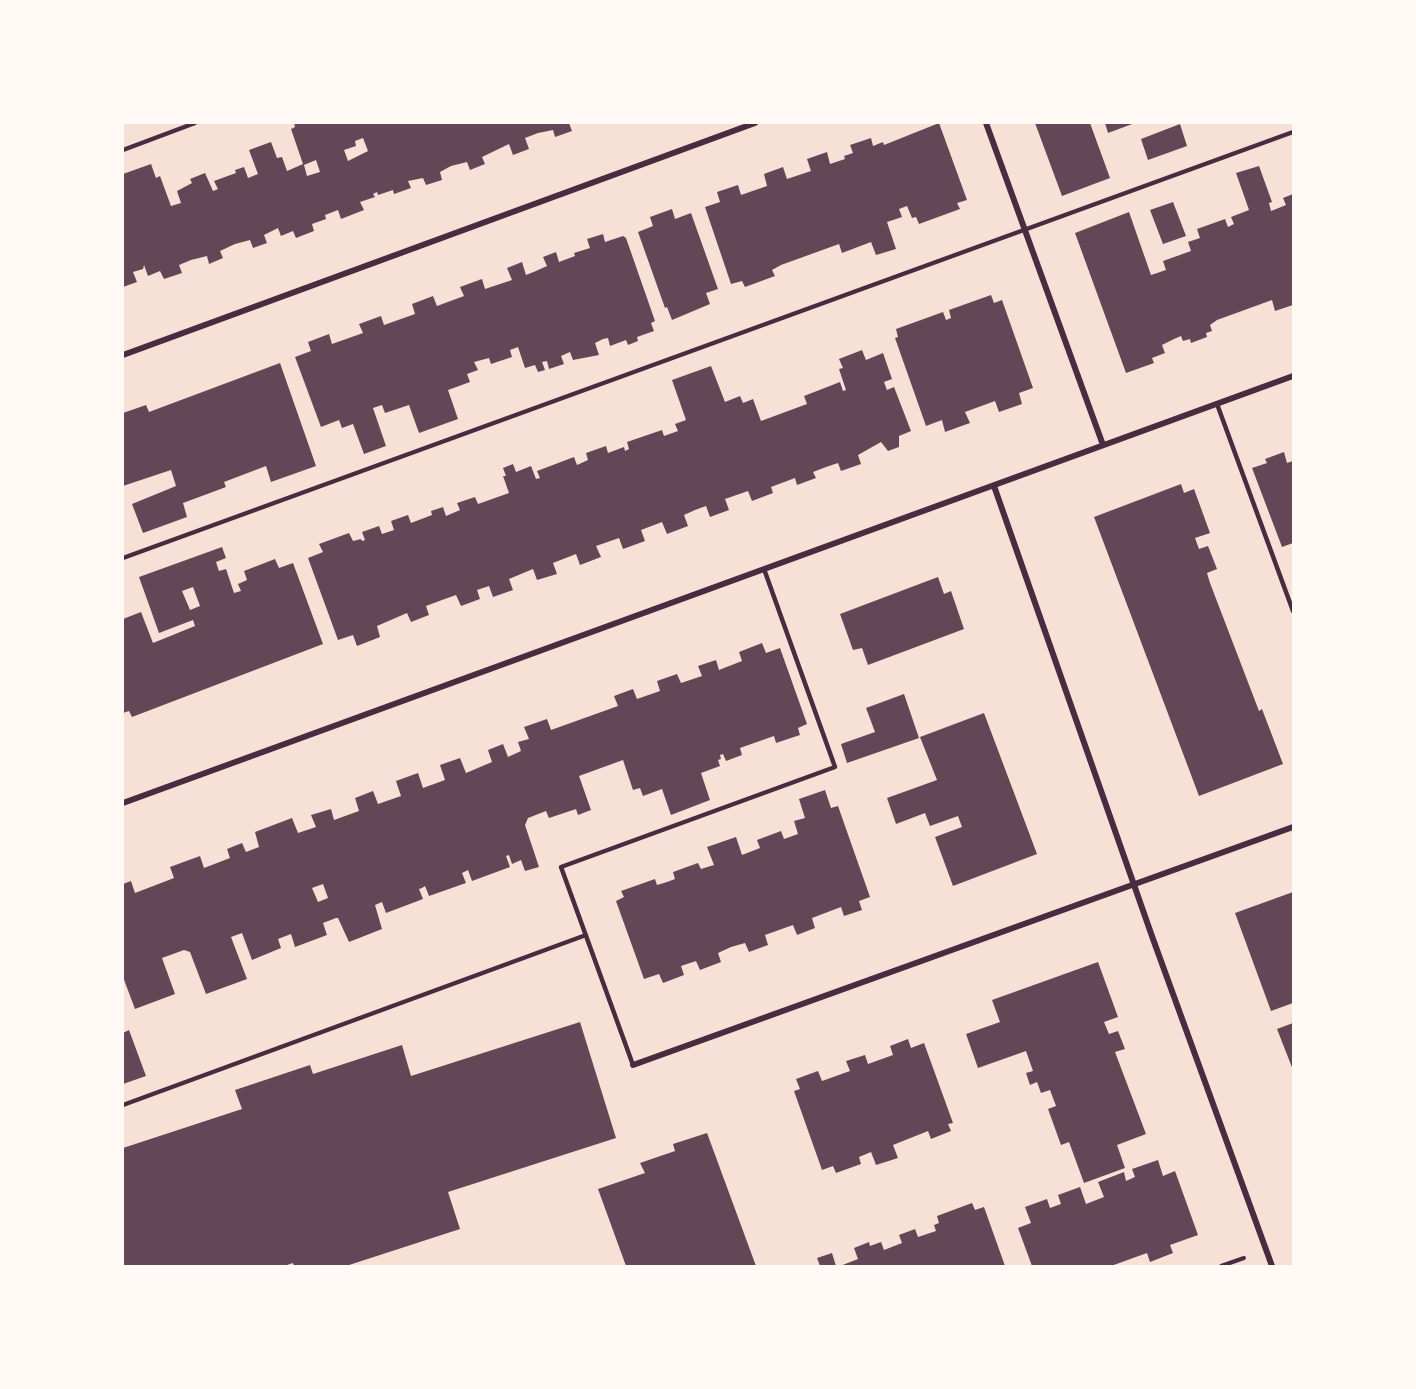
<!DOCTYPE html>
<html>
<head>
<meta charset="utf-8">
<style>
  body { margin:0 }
  #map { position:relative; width:1416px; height:1389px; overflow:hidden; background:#f7e1d7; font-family:Manrope,sans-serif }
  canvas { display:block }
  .frame { position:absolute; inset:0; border:124px solid #fffaf5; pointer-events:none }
</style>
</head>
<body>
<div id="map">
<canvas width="1416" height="1389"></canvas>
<div class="frame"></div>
</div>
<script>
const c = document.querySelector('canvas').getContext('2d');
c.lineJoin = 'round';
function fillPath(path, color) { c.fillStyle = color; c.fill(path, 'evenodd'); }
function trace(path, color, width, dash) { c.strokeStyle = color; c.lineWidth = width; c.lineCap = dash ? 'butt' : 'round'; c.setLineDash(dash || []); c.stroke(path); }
fillPath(new Path2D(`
  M294,123H569L572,131L555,137L553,130L538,133L525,138L529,149L513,155L509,144L482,157L485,164L470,170L467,162L451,166L440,172L442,180L426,185L423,178L408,181L411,188L394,194L393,190L378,195L377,192L373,194L375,197L360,202L364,210L341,219L338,210L325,215L326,219L312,224L314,231L296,238L293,231L281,236L278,228L264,235L267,243L253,248L250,240L235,244L220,251L223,258L209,264L207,256L191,260L179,265L182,273L164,279L160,271L148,276L144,265L143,269L133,272L137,282L123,287V174L151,164L156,178L160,176L171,206L181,203L177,191L192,183L190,179L205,173L213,191L218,189L214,181L236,173L235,170L244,167L248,178L258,174L249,150L271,142L277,158L282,157L287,171L303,164L291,129L295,127ZM363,138L368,151L348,161L344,150L356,146L355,141ZM316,160L320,172L307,176L304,165Z
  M939,123L967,200L957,203L960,209L919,224L916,217L912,218L907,206L899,209L902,217L887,222L896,249L876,255L871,242L842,253L839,244L781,265L772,270L775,276L745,287L742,281L731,284L705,207L720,202L717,192L738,185L741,195L767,186L764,174L783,167L787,179L811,171L807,159L827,152L830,164L845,159L844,156L853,153L850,145L871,138L873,146L883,142L884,145Z
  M1035,123H1090L1110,178L1062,196Z
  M1105,123H1135L1108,133Z
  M1180,124L1187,146L1148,160L1141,139Z
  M1259,166L1272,202L1269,203L1271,211L1286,205L1283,198L1293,194V305L1275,311L1272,300L1217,320L1210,325L1212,331L1206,333L1207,337L1191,343L1190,339L1183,341L1181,336L1174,339L1162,345L1165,353L1152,358L1154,363L1126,373L1075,233L1129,212L1151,275L1166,270L1163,261L1191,251L1188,242L1200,238L1197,229L1225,219L1228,227L1234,224L1231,217L1249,210L1236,173Z
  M1173,202L1186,236L1163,244L1150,210Z
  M672,209L675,219L691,213L718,289L706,293L710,304L672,320L667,307L665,308L638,232L653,226L650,217Z
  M603,234L605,242L623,236L626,238L655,321L651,323L654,331L637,337L638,341L628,345L626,340L610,346L608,338L603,339L595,343L599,355L573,360L570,352L561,356L564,364L549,369L547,361L542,362L545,370L538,372L535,365L525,368L518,347L510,350L512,357L491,364L489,358L474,362L478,370L467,374L470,382L448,390L458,419L419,433L409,405L385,413L382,405L373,408L386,446L364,454L353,424L342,428L339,420L321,427L295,357L311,351L308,342L329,334L332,344L363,333L359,324L381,316L384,325L415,314L412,304L433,296L437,306L464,296L460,287L482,279L485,289L512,280L507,268L522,262L526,275L536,271L547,266L543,257L556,252L559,262L575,256L574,253L590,248L587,239Z
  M991,295L994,303L1002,300L1033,388L1019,393L1022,404L999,412L995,401L965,412L970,423L945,432L942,420L926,426L895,338L898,337L896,329L943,312L946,320L951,318L949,310Z
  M862,350L866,360L883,353L892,379L884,382L887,390L894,387L911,431L899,436V447L888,451L881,442L858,455L861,464L841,471L838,463L826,467L813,472L816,478L797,485L795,478L771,487L773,493L752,501L748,491L725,499L729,510L710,517L706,506L695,510L684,515L688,526L667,534L662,522L641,530L645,541L623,549L619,538L596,546L601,557L580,565L576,554L553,563L557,574L537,580L533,569L509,579L513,590L493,597L489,586L477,590L480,599L461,606L456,595L442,600L426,606L429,615L411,622L407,613L377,626L380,637L357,646L353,635L338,640L308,558L323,552L319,544L349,533L353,541L361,539L362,541L365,540L362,532L379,526L382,534L394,530L391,521L408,515L411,523L432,515L431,511L443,507L446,516L460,510L457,503L475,497L478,504L509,493L503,476H506L503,468L513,464L516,472L531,466L536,479L540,478L537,471L574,457L577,465L588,460L586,453L606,446L608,453L624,447L625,451L629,449L627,442L662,430L664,436L678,431L675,424L686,420L672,380L711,366L725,402L740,396L743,403L753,399L761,421L807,404L804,396L840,382L843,391L846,390L839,369L843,368L839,359Z
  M280,363L316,466L271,482L266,466L224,482L226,487L183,503L187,517L143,533L132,504L176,486L171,470L123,486V413L146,405L149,412Z
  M1284,452L1287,463L1293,461V543L1282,547L1252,468L1267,463L1265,459Z
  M1181,484L1184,493L1194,489L1210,533L1195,538L1199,549L1208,546L1217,569L1207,573L1210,583L1259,711L1262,709L1283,764L1199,796L1094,517Z
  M222,547L226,558L216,562L219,571L226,569L234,593L241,591L238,584L247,580L244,571L275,559L279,568L293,563L323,644L132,717L129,711L123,713V619L141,612L153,643L195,626L193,620L159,633L139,577ZM193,587L200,606L190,610L182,591Z
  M938,577L944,594L951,591L964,629L868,665L862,648L853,650L840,614Z
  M762,643L766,653L780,648L807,724L798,728L800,735L776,743L774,736L740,748L742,755L726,761L723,754L720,755L721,759L718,760L720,766L701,773L710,800L671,815L662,789L643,796L640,788L633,790L623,760L579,776L591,810L578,815L576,809L549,818L546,811L528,818L525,825L539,867L525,871L521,860L512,864L509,855L506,856L510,867L472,881L468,870L462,873L466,883L429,896L425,886L422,888L419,889L423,899L386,913L382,902L375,905L382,929L349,942L338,918H336L323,923L327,935L295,947L291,934L278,939L281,948L252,960L242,933L231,937L247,979L206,994L190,952L184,950L162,958L175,994L135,1009L123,977V884L131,881L135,893L174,878L170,867L200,856L204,868L230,858L227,849L242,843L246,852L259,847L255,832L292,818L298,833L316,827L311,815L331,809L334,820L359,811L355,798L373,791L378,804L401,796L396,781L418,773L423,788L445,780L440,765L460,758L466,773L492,762L488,750L503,744L508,757L521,751L518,742L529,739L524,727L547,719L551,730L618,706L614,696L633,689L637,699L660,691L657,681L677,674L681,683L702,676L698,666L716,660L719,670L742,661L739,652ZM323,884L328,898L318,902L312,888Z
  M904,694L919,738L847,763L841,744L875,732L866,708Z
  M984,713L1037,854L953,886L935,837L962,827L958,816L930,826L925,813L896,824L887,798L937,780L920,737Z
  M825,790L831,808L838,806L870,897L859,901L862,910L844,916L841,907L812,918L815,928L797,935L793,925L765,935L768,945L749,952L745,943L731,947L718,953L721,962L700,970L696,961L681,966L684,975L663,983L659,974L644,979L616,901L624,897L621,891L655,879L657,885L667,882L675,879L673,872L698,863L701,869L714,865L707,847L736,837L742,855L760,848L757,840L781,831L784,839L798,834L794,821L805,818L799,799Z
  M1293,892V1003L1271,1011L1235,913Z
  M1098,962L1118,1017L1104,1022L1109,1034L1118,1031L1125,1049L1115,1052L1146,1134L1117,1145L1125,1168L1084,1183L1069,1142L1061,1145L1048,1109L1056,1106L1050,1090L1041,1093L1037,1082L1030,1085L1026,1073L1033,1071L1026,1051L978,1068L966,1034L1000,1022L992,1000Z
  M580,1022L616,1138L448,1192L460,1229L346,1266H294L293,1263L284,1266H123V1148L242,1109L235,1090L310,1065L313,1074L402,1045L411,1076Z
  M1293,1023V1070L1277,1029Z
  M129,1030L146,1076L123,1084V1033Z
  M908,1039L911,1048L924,1043L953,1123L948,1124L951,1131L931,1139L928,1131L893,1145L898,1158L876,1165L871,1152L859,1157L861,1164L836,1173L833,1166L822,1170L794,1091L800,1089L796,1079L818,1071L822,1081L850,1071L846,1061L865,1055L868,1064L893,1055L890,1046Z
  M707,1133L756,1266H626L598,1189L645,1173L640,1163L675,1151L673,1144Z
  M1158,1160L1163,1176L1175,1171L1198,1235L1170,1245L1173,1253L1150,1262L1147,1253L1111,1266H1032L1018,1228L1031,1223L1025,1207L1047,1199L1050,1208L1061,1204L1058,1195L1080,1187L1086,1204L1104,1197L1098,1182L1124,1172L1126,1181L1135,1177L1132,1169Z
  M972,1203L975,1210L984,1207L1005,1266H840L858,1259L854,1248L869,1242L870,1246L881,1242L884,1250L902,1243L899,1235L915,1229L918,1237L936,1231L934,1225L939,1223L937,1216Z
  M832,1253L836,1266H820L817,1258Z`), '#644757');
trace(new Path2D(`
  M1221,1266L1244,1258`), '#4a2c40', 4);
trace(new Path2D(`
  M123,150L195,123
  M1217,404L1293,611
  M123,558L1293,132
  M633,1065L561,867L835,767L764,569
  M123,1105L586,935`), '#4a2c40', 4.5);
trace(new Path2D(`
  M986,123L1103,445
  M123,355L755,123
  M994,486L1153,939L1272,1266
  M123,803L1293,376
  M633,1065L1293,827`), '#4a2c40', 6);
</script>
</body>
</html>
